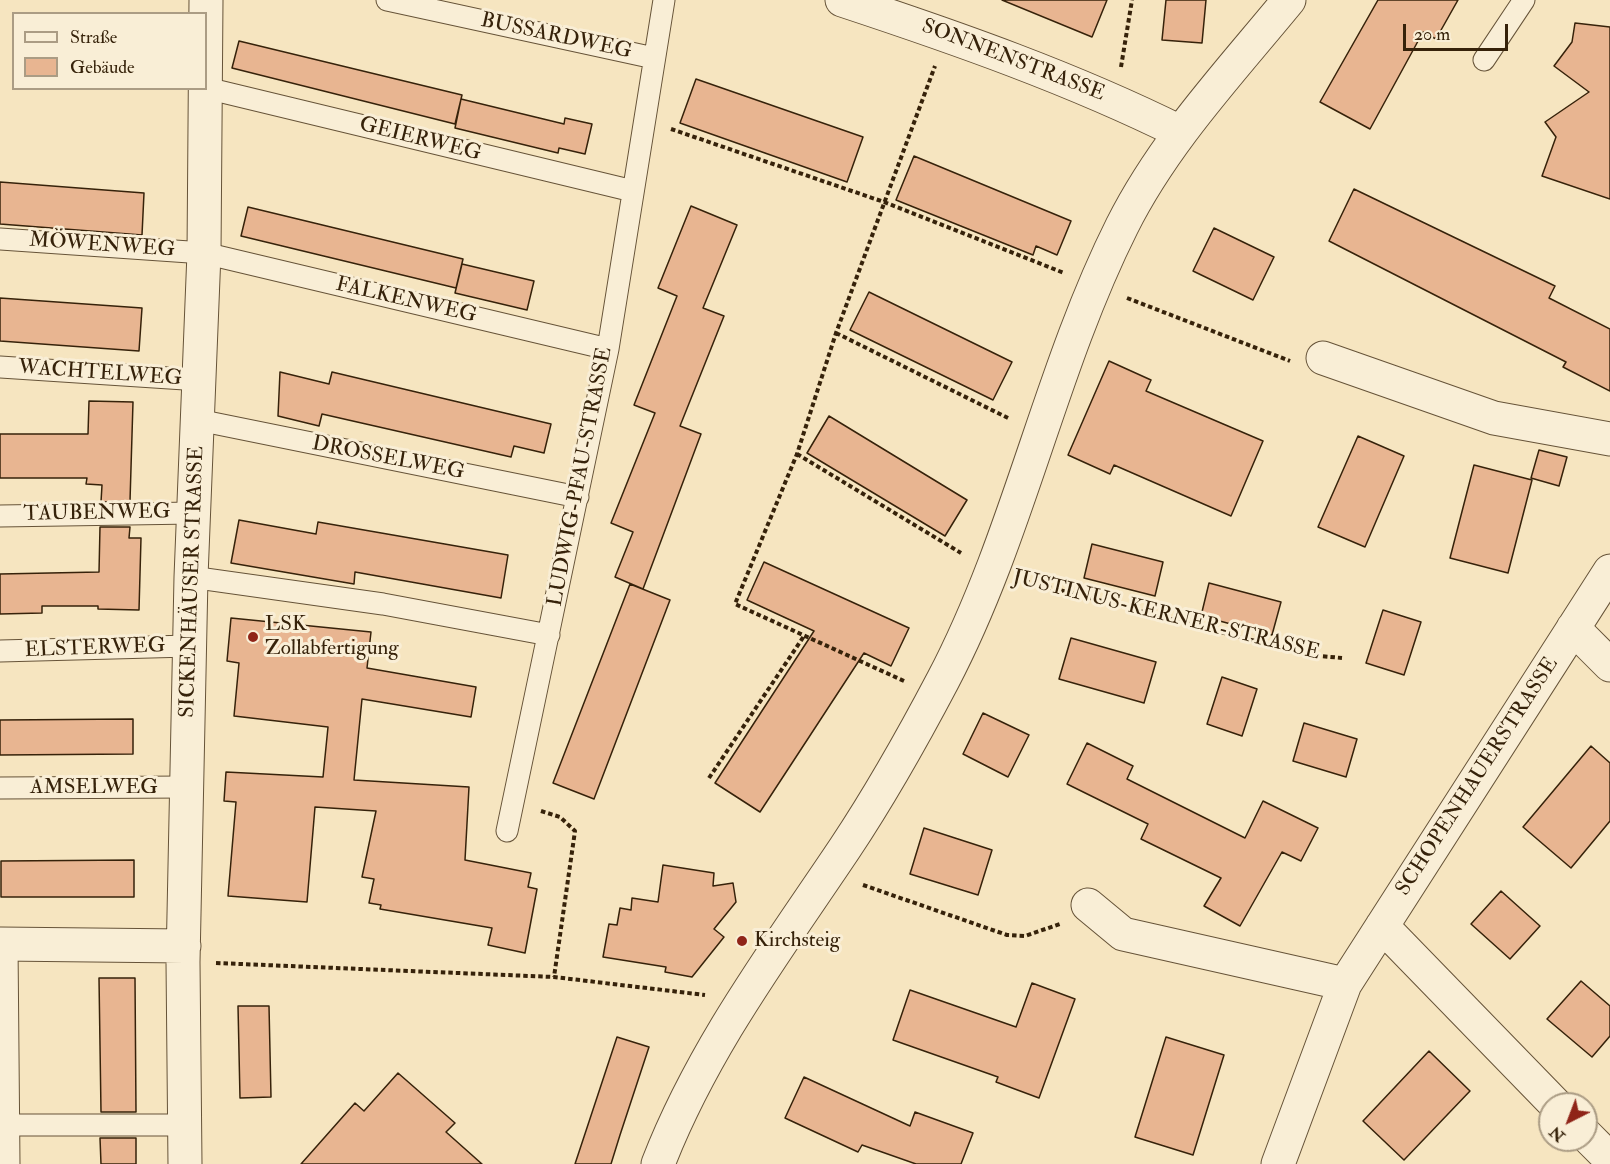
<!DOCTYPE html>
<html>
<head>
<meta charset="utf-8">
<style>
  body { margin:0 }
  #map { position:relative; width:1610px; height:1164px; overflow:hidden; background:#f6e5c0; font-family:"IM FELL Double Pica",serif }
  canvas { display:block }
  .legend { position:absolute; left:12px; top:12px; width:195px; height:78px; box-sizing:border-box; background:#f9eed6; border:2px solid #ab9c84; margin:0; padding:8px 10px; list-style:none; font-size:18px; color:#36220a }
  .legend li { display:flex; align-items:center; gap:12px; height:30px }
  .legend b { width:30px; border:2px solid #ab9c84 }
  .north { position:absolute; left:1538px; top:1092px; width:60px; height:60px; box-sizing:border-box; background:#f9eed6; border:2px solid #ab9c84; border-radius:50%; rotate:222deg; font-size:16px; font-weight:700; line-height:24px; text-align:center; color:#36220a }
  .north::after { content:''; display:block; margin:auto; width:21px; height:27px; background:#8f2418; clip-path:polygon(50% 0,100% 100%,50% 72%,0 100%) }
  .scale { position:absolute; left:1403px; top:24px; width:105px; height:27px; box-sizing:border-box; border:3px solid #36220a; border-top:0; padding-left:8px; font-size:18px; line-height:21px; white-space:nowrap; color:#36220a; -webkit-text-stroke:4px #f9eed6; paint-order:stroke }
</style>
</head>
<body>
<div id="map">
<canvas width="1610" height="1164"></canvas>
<ul class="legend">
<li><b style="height:8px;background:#f9eed6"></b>Straße</li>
<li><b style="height:16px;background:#e8b591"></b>Gebäude</li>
</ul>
<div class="north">N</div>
<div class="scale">20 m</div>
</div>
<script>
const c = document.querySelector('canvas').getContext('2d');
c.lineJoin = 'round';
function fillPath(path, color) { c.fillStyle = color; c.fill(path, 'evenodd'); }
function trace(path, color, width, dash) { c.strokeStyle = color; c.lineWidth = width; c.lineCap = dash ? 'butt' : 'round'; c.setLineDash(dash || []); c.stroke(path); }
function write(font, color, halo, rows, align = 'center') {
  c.font = font + ' "IM FELL Double Pica",serif'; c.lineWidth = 6; c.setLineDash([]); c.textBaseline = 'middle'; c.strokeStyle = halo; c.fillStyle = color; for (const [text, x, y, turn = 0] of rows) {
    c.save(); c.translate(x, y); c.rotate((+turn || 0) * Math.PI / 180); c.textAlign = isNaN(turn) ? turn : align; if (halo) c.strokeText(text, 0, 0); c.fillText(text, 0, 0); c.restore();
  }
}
const building = new Path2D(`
  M1002,0H1107L1092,37Z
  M1166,0H1206L1202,43L1162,40Z
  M1378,0H1458L1436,39L1423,32L1370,129L1320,102Z
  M1575,23L1610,27V199L1542,176L1556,137L1545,122L1589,92L1554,66L1572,42Z
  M239,41L462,95L455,124L232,68Z
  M696,79L863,137L847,182L680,123Z
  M461,99L564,124L565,118L592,124L585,154L559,148L558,153L455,128Z
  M914,156L1071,221L1057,255L1036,246L1033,255L896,200Z
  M0,182L144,193L142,235L0,224Z
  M1354,189L1555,286L1549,298L1610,329V391L1563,367L1566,362L1329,241Z
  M691,206L737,225L703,308L724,316L680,426L701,434L643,589L615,577L633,532L611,523L655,413L634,405L677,296L658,288Z
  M248,207L463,259L456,288L241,236Z
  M1214,228L1274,257L1253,300L1193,271Z
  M462,264L534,281L527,310L455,293Z
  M869,292L1012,362L993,400L850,330Z
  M0,298L142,308L139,351L0,341Z
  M1109,361L1151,380L1146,391L1263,441L1231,516L1114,465L1110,474L1068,455Z
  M280,372L329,384L332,372L551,424L544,453L514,446L511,457L322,414L319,426L278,416Z
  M89,401L133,402L130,501L101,502L102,485L86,484L87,478H0V434H88Z
  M829,416L967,500L945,536L807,453Z
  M1358,436L1404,456L1365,547L1318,527Z
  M1539,450L1567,457L1559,486L1531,478Z
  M1474,465L1532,480L1508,573L1450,558Z
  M239,520L316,534L318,522L508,555L501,598L355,572L354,584L231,563Z
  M100,527H130L129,538H141L139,610L98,609V606H42V613L0,614V574L99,572Z
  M1092,544L1163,562L1155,596L1084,578Z
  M764,562L909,628L891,666L864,653L760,812L715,783L814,631L747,600Z
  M1209,583L1281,602L1272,635L1201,616Z
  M630,584L670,600L594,799L553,783Z
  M1383,610L1421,622L1404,675L1366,663Z
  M231,618L371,632L367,668L476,687L471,717L362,699L354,780L469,787L465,860L531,873L528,887L537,889L525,953L488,945L492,928L380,909L381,905L369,903L374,879L362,877L376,811L315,807L307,902L228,896L236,802L224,801L226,772L323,777L328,727L234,716L239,663L227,661Z
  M1071,638L1156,662L1144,703L1059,679Z
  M1222,677L1257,689L1242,736L1207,724Z
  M983,713L1029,735L1008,777L963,754Z
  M133,719V754L0,755V720Z
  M1304,723L1357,739L1346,777L1293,761Z
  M1087,743L1133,766L1127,779L1245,838L1263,801L1318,828L1301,861L1282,852L1240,926L1204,906L1221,878L1141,839L1148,824L1067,784Z
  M1591,746L1610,763V821L1571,868L1523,827Z
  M924,828L992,850L978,895L910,874Z
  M134,860V897H1V861Z
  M663,865L714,873L713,886L733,883L736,902L714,929L724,937L692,977L665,972L666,967L603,957L609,924L617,925L620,908L631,910L632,898L658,902Z
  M1501,891L1540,926L1510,959L1471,924Z
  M99,978H135L136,1112H101Z
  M1581,981L1610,1006V1036L1592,1057L1547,1019Z
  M1032,983L1075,999L1039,1098L996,1082L998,1077L893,1040L910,990L1016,1027Z
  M238,1006H269L271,1097L240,1098Z
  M617,1037L649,1047L620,1135L611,1164H575Z
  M1166,1037L1224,1055L1193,1155L1135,1137Z
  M1429,1051L1470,1091L1404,1160L1363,1121Z
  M398,1073L455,1123L446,1132L482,1164H301L355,1103L364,1111Z
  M804,1077L910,1126L915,1112L973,1133L961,1164H916L862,1145L858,1152L785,1118Z
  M100,1138H136V1164H101Z`);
fillPath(building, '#e8b591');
trace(building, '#36220a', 1.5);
const service = new Path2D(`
  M387,0L654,58
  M1484,60L1524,0
  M206,88L633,191
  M0,239L204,253L608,349
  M0,367L200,380
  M198,420L578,497
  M0,516L193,513
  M191,577L383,604L549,635
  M0,651L189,646
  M0,788L188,787
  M507,831L608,349L664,0
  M7,944L9,1164
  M8,1125H185`);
const minor = new Path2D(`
  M842,0C957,38 1071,78 1180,132
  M1323,358L1494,418L1610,439
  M1573,628L1610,665
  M1088,905L1123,934L1345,984
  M1382,926L1555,1104
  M0,944L184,946
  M1586,1135L1610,1159
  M185,1164L183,962L191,577L204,253L206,0
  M1278,1164L1345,984L1610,571`);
const tertiary = new Path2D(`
  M658,1164C703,1048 776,951 845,848C881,794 913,737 943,680C1019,535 1049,372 1122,226C1164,142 1230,72 1289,0`);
trace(service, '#665338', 23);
trace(minor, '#665338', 35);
trace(tertiary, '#665338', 35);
trace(new Path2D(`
  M1121,67L1132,0
  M671,129L884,202L1064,273
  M1127,298L1290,361
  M836,333L1008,418
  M797,454L961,553
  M1025,581L1309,655L1342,658
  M904,681L735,604L797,454L836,333L935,66
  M709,778L804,636
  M541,811L560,817L575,831L554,977
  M863,885L1007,935L1025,936L1060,924
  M216,963L554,977L705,995`), '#36220a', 4, [4.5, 3]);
trace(service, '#f9eed6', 21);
trace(minor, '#f9eed6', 33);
trace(tertiary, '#f9eed6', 33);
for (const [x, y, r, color] of [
  [253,637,6,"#8f2418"],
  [742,941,6,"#8f2418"]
]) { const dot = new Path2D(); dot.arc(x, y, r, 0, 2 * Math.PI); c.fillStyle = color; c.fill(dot); trace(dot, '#f9eed6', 2); }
write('21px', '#36220a', '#f9eed6', [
  ["BUSSARDWEG",556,37,12],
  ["SONNENSTRASSE",1013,61,21],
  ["GEIERWEG",420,140,14],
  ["MÖWENWEG",102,246,4],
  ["FALKENWEG",406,301,13],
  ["WACHTELWEG",100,374,4],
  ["DROSSELWEG",388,459,11],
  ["LUDWIG-PFAU-STRASSE",581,477,-79],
  ["TAUBENWEG",97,514,-1],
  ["SICKENHÄUSER STRASSE",193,582,-88],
  ["JUSTINUS-KERNER-STRASSE",1166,616,14],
  ["ELSTERWEG",95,649,-2],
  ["SCHOPENHAUERSTRASSE",1478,777,-57],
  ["AMSELWEG",94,788]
]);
write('21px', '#36220a', '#f9eed6', [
  ["LSK",265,625],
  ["Zollabfertigung",265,649],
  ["Kirchsteig",754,941]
], 'left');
</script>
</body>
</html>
